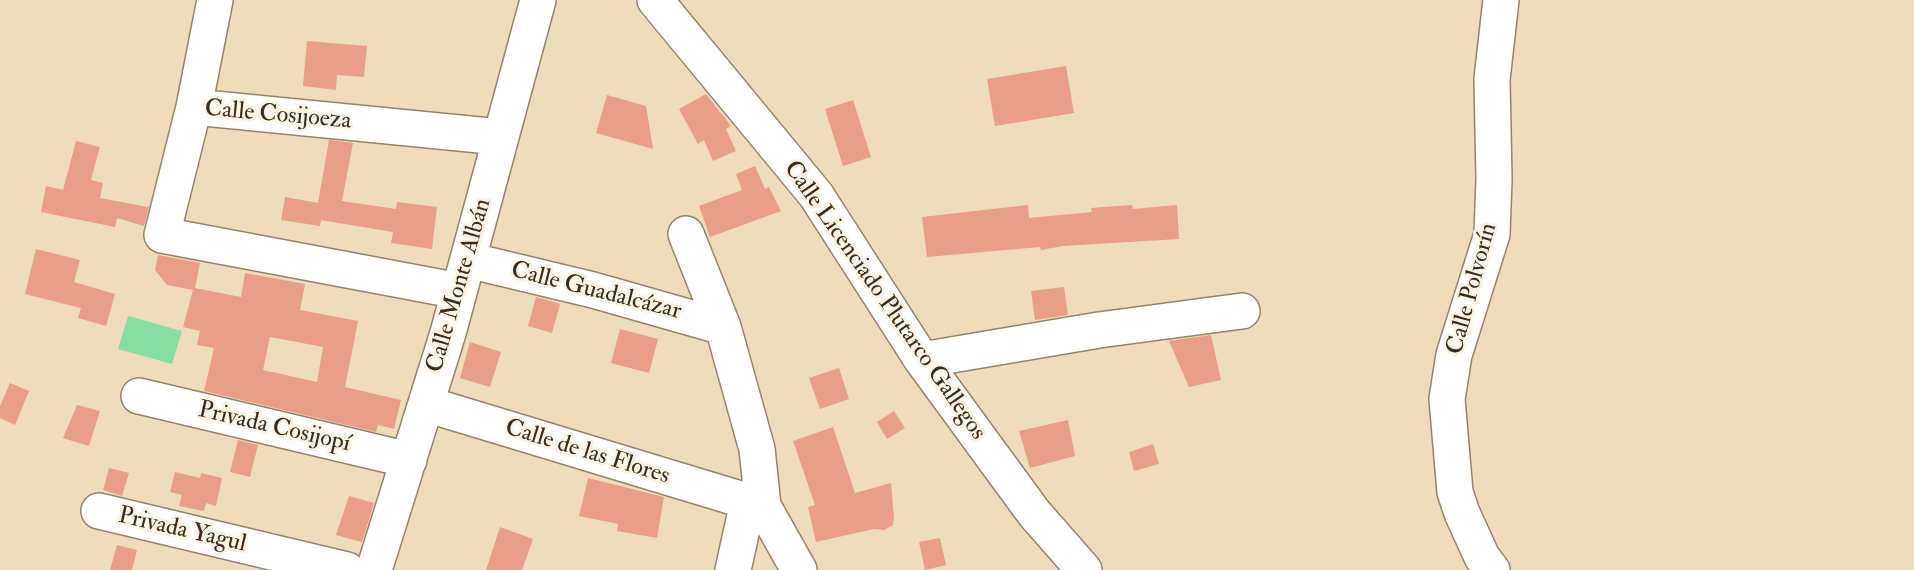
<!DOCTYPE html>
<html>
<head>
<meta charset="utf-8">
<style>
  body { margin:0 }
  canvas { display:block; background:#efdcba }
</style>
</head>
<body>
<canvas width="1914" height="570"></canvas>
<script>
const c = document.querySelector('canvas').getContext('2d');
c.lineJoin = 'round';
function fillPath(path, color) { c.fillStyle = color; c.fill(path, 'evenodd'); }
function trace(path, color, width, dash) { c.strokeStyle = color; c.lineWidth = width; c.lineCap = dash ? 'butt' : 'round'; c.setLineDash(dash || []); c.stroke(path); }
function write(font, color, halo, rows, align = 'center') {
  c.font = font + ' "IM FELL Double Pica",serif'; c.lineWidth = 6; c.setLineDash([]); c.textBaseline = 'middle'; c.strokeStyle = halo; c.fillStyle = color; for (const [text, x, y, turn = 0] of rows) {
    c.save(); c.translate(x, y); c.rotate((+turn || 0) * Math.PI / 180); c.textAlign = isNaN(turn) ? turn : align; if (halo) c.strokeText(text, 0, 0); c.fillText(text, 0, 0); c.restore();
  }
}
fillPath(new Path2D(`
  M128,316L182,331L172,364L118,349Z`), '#87dea3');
fillPath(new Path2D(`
  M307,41L367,46L364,77L337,75L336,90L303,86Z
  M1066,66L1074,113L995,126L987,79Z
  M706,94L731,126L726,129L736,151L713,161L704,140L698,144L679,109Z
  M607,95L646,106L653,149L596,133Z
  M853,100L871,157L843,166L825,109Z
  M329,140L353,143L342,201L396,209L397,202L437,207L432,249L391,243L393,232L321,220L320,226L281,220L285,197L318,203Z
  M76,141L100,147L91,180L103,183L100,198L148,207L150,202L144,226L117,218L115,227L41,212L46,186L63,190Z
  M755,166L765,189L769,187L781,211L710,237L699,206L742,190L736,174Z
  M1028,205L1029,218L1092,212L1091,208L1132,205L1133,209L1177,205L1179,239L1063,246L1041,250L1040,247L927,257L922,217Z
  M36,249L80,260L74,282L115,294L106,326L78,318L81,308L25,294Z
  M158,255L200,263L195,288L241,297L245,273L305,284L300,310L358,321L345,387L401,400L394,429L378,425L376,432L204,391L214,348L197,345L200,331L183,327L193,290L167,285L155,270ZM270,337L323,347L317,382L263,370Z
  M1064,287L1068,315L1035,320L1031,291Z
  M536,297L560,304L552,333L528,326Z
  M620,329L658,339L649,373L611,363Z
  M1211,335L1221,380L1189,387L1169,341Z
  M470,342L501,352L490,387L460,378Z
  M839,368L849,399L820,409L809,378Z
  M10,383L29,391L15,425L0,418V406Z
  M77,405L100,411L89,446L63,438Z
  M894,411L905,428L887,439L877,422Z
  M1068,420L1075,456L1030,468L1019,431Z
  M833,427L855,493L891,483L894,518L893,525L884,530L874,529L816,542L808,507L815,505L793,441Z
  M238,440L258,445L250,477L230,472Z
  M1153,444L1159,464L1134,471L1129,452Z
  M109,468L129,473L122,496L103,490Z
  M175,472L200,478L201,473L222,478L216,506L206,503L204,511L179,506L182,495L170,492Z
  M588,478L664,497L657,538L617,531L618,524L579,516Z
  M349,496L374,503L362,542L336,535Z
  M500,527L533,539L522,570H486Z
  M940,538L946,565L925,570L919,542Z
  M117,545L137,550L132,570H110Z`), '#e99e87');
const minor = new Path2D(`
  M215,0L194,107L162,235L459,291
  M655,0L816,195L922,360L1034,513L1084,570
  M194,107L500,137
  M686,234L723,327L757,449L763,506
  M468,260L593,290L723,327
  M922,360L1099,330L1242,311
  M139,396L409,460
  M426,404L763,506L799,570
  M99,511L347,570
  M374,570L448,333L538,0
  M733,570L748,502
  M1492,570L1482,557L1462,513L1455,492L1447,399L1454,355L1492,234L1494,179L1492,79L1501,0`);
trace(minor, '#95836c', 38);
trace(minor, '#fff', 35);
write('24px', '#3b2a1e', '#fcf5e5', [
  ["Calle Cosijoeza",278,116,5],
  ["Calle Monte Albán",460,286,-74],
  ["Calle Polvorín",1473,289,-75],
  ["Calle Guadalcázar",596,292,14],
  ["Calle Licenciado Plutarco Gallegos",884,301,55],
  ["Privada Cosijopí",274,428,13],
  ["Calle de las Flores",587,453,17],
  ["Privada Yagul",182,531,13]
]);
</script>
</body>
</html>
